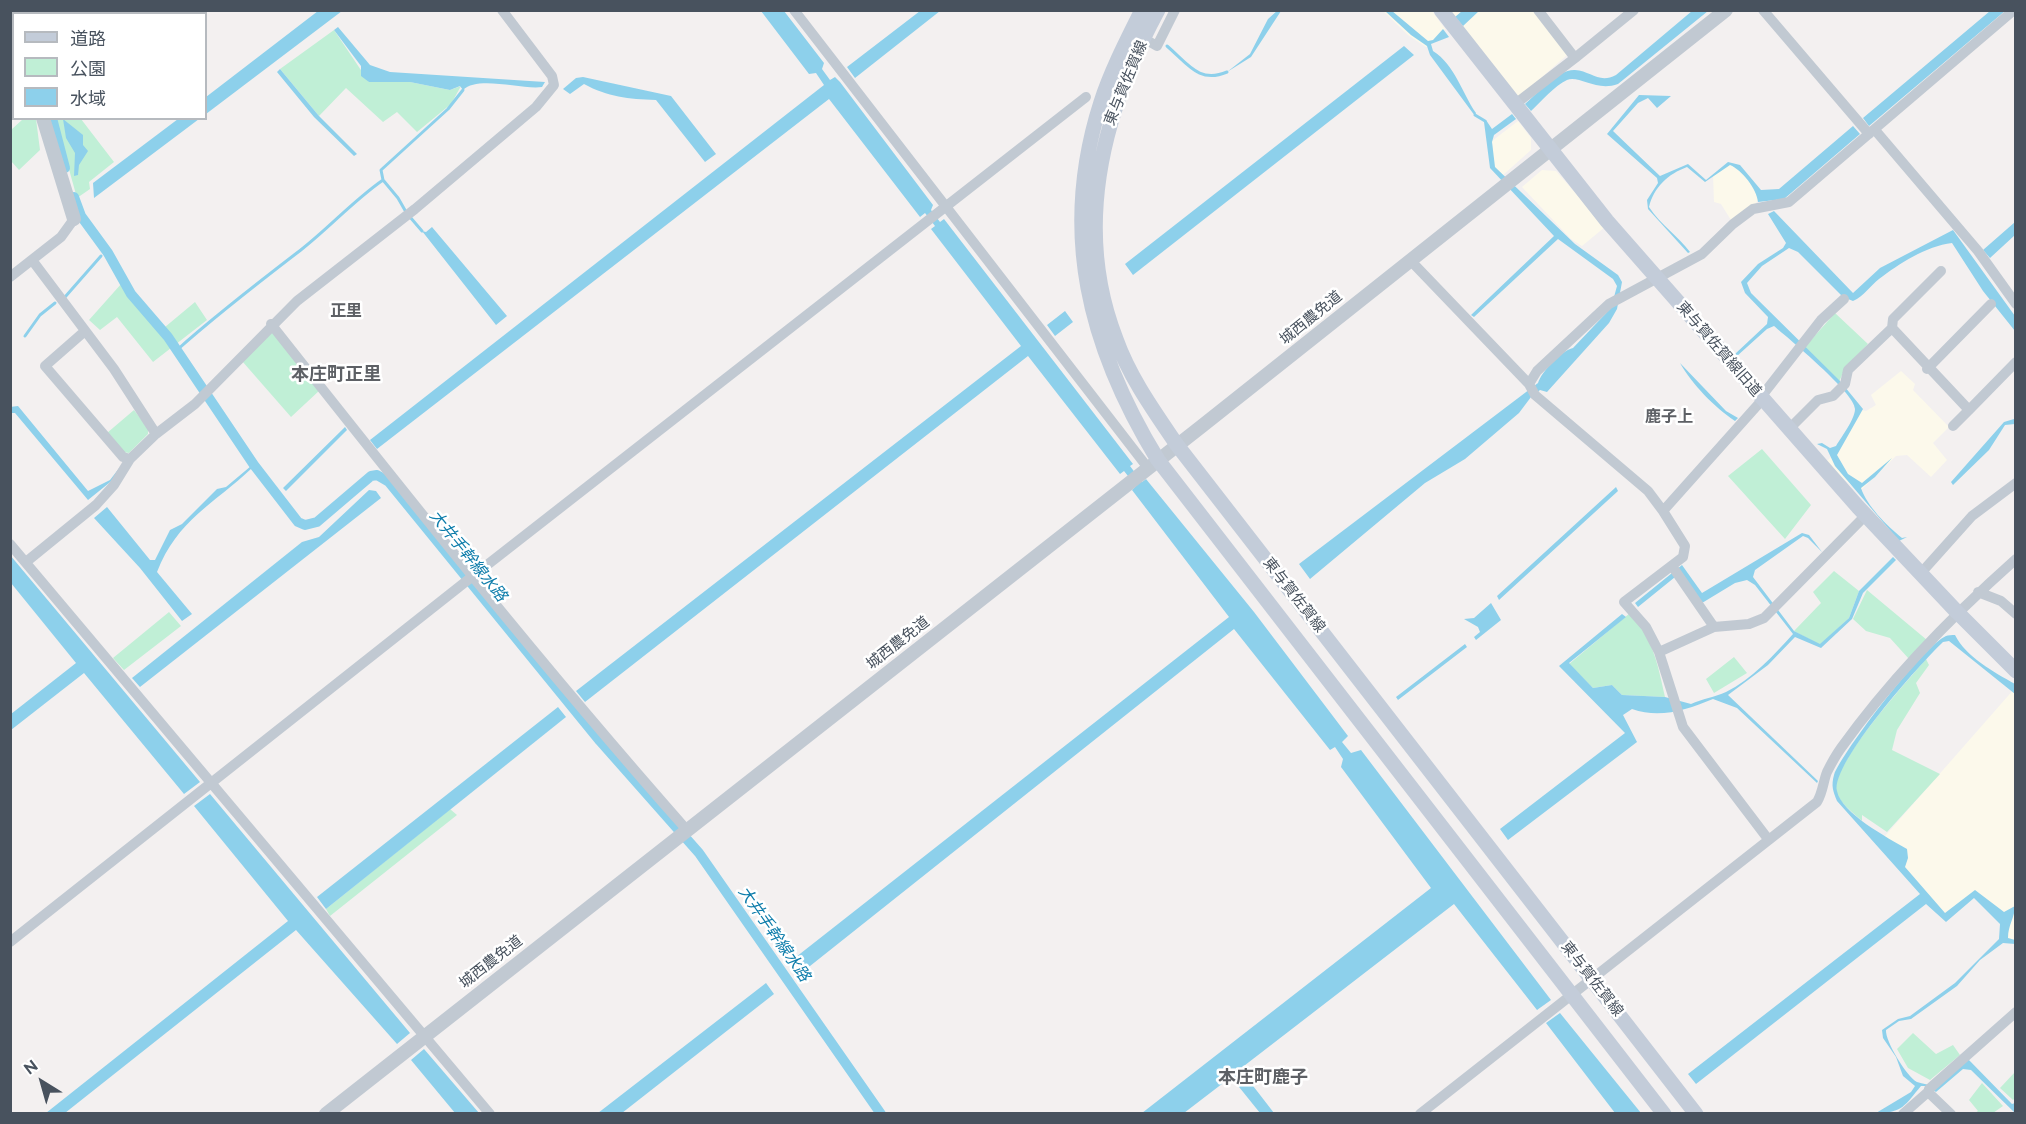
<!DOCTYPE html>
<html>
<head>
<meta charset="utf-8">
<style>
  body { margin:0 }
  #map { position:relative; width:2026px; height:1124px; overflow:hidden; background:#f3f0f0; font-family:Raleway,"Noto Sans JP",sans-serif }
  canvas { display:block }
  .frame { position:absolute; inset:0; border:12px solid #48525e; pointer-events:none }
  .legend { position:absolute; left:12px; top:12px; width:195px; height:108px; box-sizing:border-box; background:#fff; border:2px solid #b6babf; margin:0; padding:8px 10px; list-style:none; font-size:18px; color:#48525e }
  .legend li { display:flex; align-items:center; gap:12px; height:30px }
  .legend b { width:30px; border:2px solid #b6babf }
  .north { position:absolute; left:12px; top:1052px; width:60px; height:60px; -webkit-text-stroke:4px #fff; paint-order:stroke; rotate:323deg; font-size:16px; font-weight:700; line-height:24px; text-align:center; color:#48525e }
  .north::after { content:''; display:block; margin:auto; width:21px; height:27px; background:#48525e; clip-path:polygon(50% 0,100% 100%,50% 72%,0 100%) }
</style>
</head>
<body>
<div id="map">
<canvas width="2026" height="1124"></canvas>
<div class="frame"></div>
<ul class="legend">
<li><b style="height:8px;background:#c3ccd9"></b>道路</li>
<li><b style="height:16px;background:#c0efd6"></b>公園</li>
<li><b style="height:16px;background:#8dd0eb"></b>水域</li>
</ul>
<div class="north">N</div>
</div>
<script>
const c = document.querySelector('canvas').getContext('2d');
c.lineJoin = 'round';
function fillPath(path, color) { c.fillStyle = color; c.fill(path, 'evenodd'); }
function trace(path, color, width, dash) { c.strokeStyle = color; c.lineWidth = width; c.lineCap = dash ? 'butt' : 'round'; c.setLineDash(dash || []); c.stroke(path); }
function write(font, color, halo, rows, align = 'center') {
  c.font = font + ' Raleway,"Noto Sans JP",sans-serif'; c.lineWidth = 5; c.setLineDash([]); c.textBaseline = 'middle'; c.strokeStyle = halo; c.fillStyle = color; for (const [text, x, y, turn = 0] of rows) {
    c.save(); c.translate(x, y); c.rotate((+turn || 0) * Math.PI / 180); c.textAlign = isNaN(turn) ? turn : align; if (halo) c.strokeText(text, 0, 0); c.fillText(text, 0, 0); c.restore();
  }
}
fillPath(new Path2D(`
  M1383,11H1432L1445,29L1435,41L1426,47L1408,35Z
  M1448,11H1533L1567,55L1518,98Z
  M1518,121L1531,138V150L1503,175L1494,167L1492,141Z
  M1730,163L1737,166L1761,194L1755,205L1731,220L1721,204L1714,202L1713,175Z
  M1542,170L1556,171L1605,227L1582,246L1571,239L1522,187Z
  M1901,371L1915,384L1913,390L1949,427L1933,443L1947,460L1931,477L1907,455L1896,456L1859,492L1825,463L1834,454L1860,410L1866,411L1876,405L1871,395Z
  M2015,688V942L2003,939L2004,918L1975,896L1946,920L1878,844Z`), '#fcf9eb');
fillPath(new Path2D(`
  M334,30L369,82H410L450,90L461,86L451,104L417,132L397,112L383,122L346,88L319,116L280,69Z
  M23,119H36L40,150L19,170L11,161V130Z
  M55,119H81L114,162L89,182L90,189L77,198Z
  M122,283L159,332L195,302L207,320L153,362L117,317L100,330L89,320Z
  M1835,313L1868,344L1845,368L1839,382L1803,349Z
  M272,329L320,390L291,417L242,361Z
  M134,410L148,428V434L129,453L123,452L107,433Z
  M1762,449L1811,505L1785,539L1728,476Z
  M1834,571L1859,591L1849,618L1820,645L1794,631L1821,603L1813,592Z
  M1867,590L1927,640L1909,659L1890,638L1866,631L1853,619Z
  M169,612L181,626L124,670L113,658Z
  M1630,613C1653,638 1658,665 1665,697L1622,695L1612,685L1593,688L1569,664Z
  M1734,657L1747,673L1714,693L1706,679Z
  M1926,659L1929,665L1916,683L1920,693L1897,730L1892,750L1940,774L1887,832L1862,815V821C1854,813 1837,802 1836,789C1835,760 1906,683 1926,659Z
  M450,809L457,815L330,916L326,909Z
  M1913,1033L1936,1054L1953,1045L1960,1055L1930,1080L1908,1068L1897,1049Z
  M2015,1072V1098L2013,1100L2000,1088Z
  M1982,1083L2003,1106L1993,1113H1975L1978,1111L1969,1100Z`), '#c0efd6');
fillPath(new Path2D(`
  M1278,10L1281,11L1251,57L1227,72L1250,54L1268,19Z
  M318,11H342L206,114V97Z
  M761,11H784L824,63L822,69L830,80L835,77L840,82L933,205L931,210L940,222L944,219L1133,464L1130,466L1142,482L1146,479L1254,612L1348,736L1342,742L1351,753L1361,750L1551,1000L1537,1010L1454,904L1240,1069L1274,1113H1260L1231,1077L1184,1113H1142L1431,888L1341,767L1343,759L1335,747L1330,750L1234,629L805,970L796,957L1229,617L1132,490L1136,486L1124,471L1120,474L1028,356L585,702L576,691L1021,346L931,229L935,226L925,213L920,217L829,99L377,449L370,440L824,85L816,73L809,74Z
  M920,11H940L855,78L847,67Z
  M1385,11H1392L1428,41L1433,40L1443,29L1449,37L1431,44L1433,51C1455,65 1462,93 1476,113L1475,116L1430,55L1427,46L1411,35Z
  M1462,11H1479L1463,26L1455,17Z
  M1692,11H1708L1618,84C1596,92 1579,75 1567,80C1555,85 1541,102 1531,111L1525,104C1537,94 1558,69 1575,70C1591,71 1599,84 1616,75Z
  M1990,11H2005L1869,126L1863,118Z
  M338,27L370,65L390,72L545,82L542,87C522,90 478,75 463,90L460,86L450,90L410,82H369L361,76V66L334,30Z
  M1404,46L1414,55L1133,275L1125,264Z
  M280,69L319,116L357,154L354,156L314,117L277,72Z
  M583,77L671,96L716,154L705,162L656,100C628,99 608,97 584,84L570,94L563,89L576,78Z
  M1639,95L1671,96L1657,108L1648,98L1638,103L1613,131L1660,176L1688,164L1706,180L1728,162L1740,165L1761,190L1779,189L1853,126L1860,134L1784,199L1758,202C1757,189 1742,170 1730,165L1705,182L1687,167C1668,174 1654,187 1649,207C1661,225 1678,236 1690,252L1688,253L1648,209L1647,200L1658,183L1657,178L1607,134Z
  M1512,114L1516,119L1494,135L1492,142L1495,167L1575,244L1618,275L1622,282L1617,309L1609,323L1547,392L1540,390L1531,397L1519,413L1465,459L1425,483L1310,579L1299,564L1538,383C1542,371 1561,351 1573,348L1611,308L1617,286L1613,279L1558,239L1474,317L1471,315L1554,236L1490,168L1484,122L1486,120L1492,129Z
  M63,119L83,135V145L88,151L79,165L78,175L74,176L75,153L66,138Z
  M178,119H199L94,198L93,183Z
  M1774,211L1853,293L1880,268L1953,230L2015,316V331L1983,291L1952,243C1926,246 1899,264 1879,279C1870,286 1864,296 1853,301L1843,297L1798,252L1789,248L1762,266L1747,283L1751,293L1840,381L1863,409L1837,455L1848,474L1862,483L1892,458L1875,477L1861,488C1867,506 1886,525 1902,538L1907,537L1899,541L1835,466L1827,449L1817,444L1822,443L1830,448L1836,446C1842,436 1855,419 1855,409C1855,393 1789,339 1774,326L1767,329L1737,356L1735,354L1767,324L1768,317L1745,293L1741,282L1758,264L1783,248L1786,243L1768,214Z
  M2015,222V235L1990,258L1983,250Z
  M432,227L507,316L496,325L422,231L426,232Z
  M1065,311L1073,322L1055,336L1047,325Z
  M1680,363L1726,411L1738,418L1735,421C1714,407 1692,384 1680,363Z
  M18,406L88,491L110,480L120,467L114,479L88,500L15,413H11L10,407Z
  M2014,419L2015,424L2005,425L1989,450L1953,485L1951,482L2004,422Z
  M345,427L347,430L286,491L283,488Z
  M251,466L252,468C214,504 177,520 157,572L192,614L182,621L140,568L94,518L107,507L150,560H155L170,530L182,524L217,489L226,487Z
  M1616,487L1618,491L1499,600L1497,596Z
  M369,490L376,491L381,498L140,687L132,678L302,542L319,537Z
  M1802,533L1809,535L1822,552L1808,538L1803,536L1755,570L1753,577L1794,631L1820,644L1849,618L1859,591L1893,557L1896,560L1863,593L1852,619L1821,648L1795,637L1768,665L1728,695L1818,781L1817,783L1737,708L1713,699C1686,710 1660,719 1632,709L1623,715L1637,742L1508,840L1500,829L1625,733L1559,666L1622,614L1626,617L1569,663L1593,688L1612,685L1622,695L1665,697L1691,704C1702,699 1715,697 1726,692C1752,679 1774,655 1793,634L1755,585L1747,580L1735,583L1702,603L1680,573L1638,607L1635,603L1682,565L1702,593Z
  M10,555L200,782L184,794L84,673L11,730V714L76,663L11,583Z
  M1491,603L1501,620L1476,640L1474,637L1480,632L1478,627L1464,619L1474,618Z
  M1955,635C1966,657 1994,672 2015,684V694L1949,641L1943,642C1921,663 1831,763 1837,791C1841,813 1888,838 1907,849L1908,858L1905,867L1945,913L1975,890L2004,912L2015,906C2015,917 2008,925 2008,938L2015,940V944L2003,943L1980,960L1957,986L1911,1019L1899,1021L1886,1030C1885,1041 1907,1077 1917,1082C1923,1084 1929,1084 1935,1087L1968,1059L2012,1104L2015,1103V1113L1971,1070L1963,1069L1936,1092L1927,1086H1921C1905,1105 1903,1113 1876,1113L1911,1092L1915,1086L1903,1076L1896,1057L1883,1038L1882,1030L1898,1019L1910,1016L1955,983L1999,939L2000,924L1974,898L1946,922L1926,904L1696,1084L1688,1074L1920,894L1837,801C1833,791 1831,786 1834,775C1842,752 1924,645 1946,636C1948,635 1952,635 1955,635Z
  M1465,644L1467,647L1398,700L1396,697Z
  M558,707L566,717L326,909L317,897Z
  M210,794L410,1033L397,1044L296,930L65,1113H46L288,921L194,806Z
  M766,983L774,994L622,1113H598Z
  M1560,1013L1641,1113H1615L1546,1023Z
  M424,1049L479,1113H455L411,1060Z`), '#8dd0eb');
trace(new Path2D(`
  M1167,46C1188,64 1199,84 1227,72
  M1475,115L1485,121
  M383,180L398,198L406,212
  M410,217L422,231
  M65,297L101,256
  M25,336L40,315L55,303
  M177,350C217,314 259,282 302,249C330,227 353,201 383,180L381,170L448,109L463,90`), '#8dd0eb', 3);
trace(new Path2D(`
  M10,36L14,39
  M52,118L65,168
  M74,197L81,216L108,253L131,294L168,337L254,465L298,522L305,525L317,522L371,476L377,475L389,482L600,741L699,853L881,1114`), '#8dd0eb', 10);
trace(new Path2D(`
  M794,10L1148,468
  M1538,10L1575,58L1634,10
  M1763,10L1869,134
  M1143,38L1157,46L1175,10
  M1514,105L1575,58
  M1875,130L1978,251L2016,304
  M32,260L114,369L156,434
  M1410,260L1529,384L1535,395L1648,491L1663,511
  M10,277L61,237L74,219
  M271,324C406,495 542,666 686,829
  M1892,328L1969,410L2016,362
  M85,331L45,366L123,457L130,459
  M1927,369L1991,304
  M1529,384L1537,371L1609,304L1702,254L1733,224L1753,209L1789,202L2014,10
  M1761,397L1821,320L1844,299
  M1763,399L1663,511L1685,546L1683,557L1624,602L1646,627L1659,652L1683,727L1768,839
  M1953,426L1969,410
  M1789,429L1818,400L1833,396L1845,384L1848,370L1892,328L1893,319L1941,271
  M10,544L490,1114
  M26,562L96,505L114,485L130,459L156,434L195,404L297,301L415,209L536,107L554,85L552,76L502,10
  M1672,566L1714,627
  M1921,573L1972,516L2016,483
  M1978,592L2001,601L2016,614
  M1659,652L1714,627L1749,624L1764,618L1866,515
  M10,942L464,583L1086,97
  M1420,1114L1817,802C1823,792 1823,782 1827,772C1831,764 1836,755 1841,748C1891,678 1952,616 2016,559
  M1903,1114L1928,1092
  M1951,1114L1928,1092L1929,1089L2016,1012`), '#c1c9d2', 10);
trace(new Path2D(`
  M47,14L51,10
  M10,49L14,53
  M43,118L74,219
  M326,1114L1202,426L1726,10`), '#c1c9d2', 14);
trace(new Path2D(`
  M1142,10C1127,40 1111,71 1101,102C1059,232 1089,347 1158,460L1664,1114
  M1158,10C1103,112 1072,226 1116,339C1130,378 1154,411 1177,445L1696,1114
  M1441,10L1607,221L1858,507L1957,612L2016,671`), '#c3ccd9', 15);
write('15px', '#48525e', '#fff', [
  ["東与賀佐賀線",1126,83,-68],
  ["城西農免道",1311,318,-39],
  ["東与賀佐賀線旧道",1719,349,49],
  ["東与賀佐賀線",1294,595,52],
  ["城西農免道",898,643,-38],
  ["城西農免道",491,962,-38],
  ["東与賀佐賀線",1592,979,52]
]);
write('bold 16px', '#5d6065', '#fff', [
  ["正里",346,311],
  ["鹿子上",1669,417]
]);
write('italic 16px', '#0e7dab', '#fff', [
  ["大井手幹線水路",468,556,51],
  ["大井手幹線水路",774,934,55]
]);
write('bold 18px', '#5d6065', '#fff', [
  ["本庄町正里",336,375],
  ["本庄町鹿子",1263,1078]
]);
</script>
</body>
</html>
